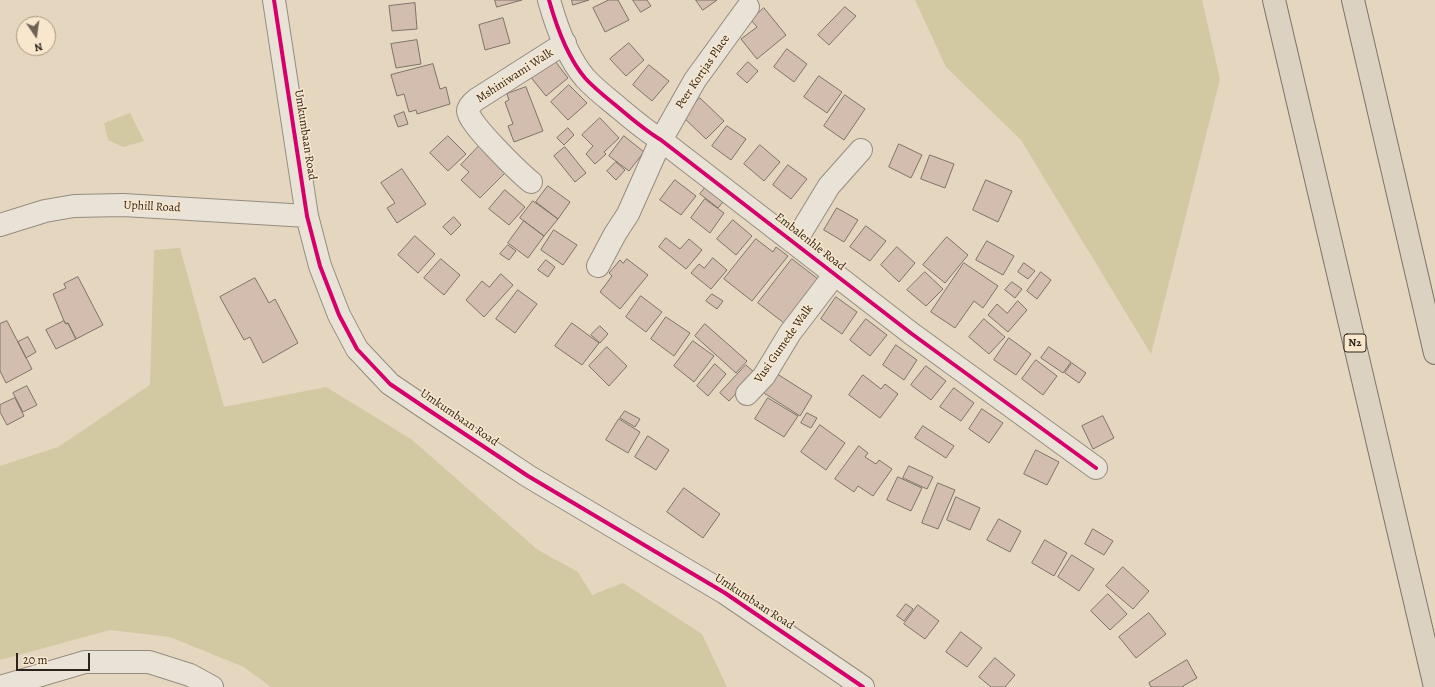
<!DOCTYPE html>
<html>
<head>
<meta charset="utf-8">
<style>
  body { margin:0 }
  #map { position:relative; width:1435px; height:687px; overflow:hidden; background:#e5d6c0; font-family:Alegreya,serif }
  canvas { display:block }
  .north { position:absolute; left:16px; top:16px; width:40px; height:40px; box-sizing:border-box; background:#f8e7cc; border:1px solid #a69985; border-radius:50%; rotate:167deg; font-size:11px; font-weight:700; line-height:16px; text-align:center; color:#2c241a }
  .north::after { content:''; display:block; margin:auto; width:14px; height:18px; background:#6d6254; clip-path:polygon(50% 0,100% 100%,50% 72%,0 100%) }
  .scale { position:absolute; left:16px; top:653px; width:74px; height:18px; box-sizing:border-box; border:2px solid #2c241a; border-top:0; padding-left:5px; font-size:12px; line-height:14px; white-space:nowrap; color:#2c241a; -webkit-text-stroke:3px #f8e7cc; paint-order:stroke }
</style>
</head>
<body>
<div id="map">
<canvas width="1435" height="687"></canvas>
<div class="north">N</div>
<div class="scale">20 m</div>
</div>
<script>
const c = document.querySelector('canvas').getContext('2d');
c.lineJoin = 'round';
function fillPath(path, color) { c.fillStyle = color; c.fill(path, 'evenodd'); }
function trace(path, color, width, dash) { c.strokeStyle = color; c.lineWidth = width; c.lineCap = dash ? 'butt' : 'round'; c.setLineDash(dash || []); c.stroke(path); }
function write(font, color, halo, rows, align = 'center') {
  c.font = font + ' Alegreya,serif'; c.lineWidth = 3; c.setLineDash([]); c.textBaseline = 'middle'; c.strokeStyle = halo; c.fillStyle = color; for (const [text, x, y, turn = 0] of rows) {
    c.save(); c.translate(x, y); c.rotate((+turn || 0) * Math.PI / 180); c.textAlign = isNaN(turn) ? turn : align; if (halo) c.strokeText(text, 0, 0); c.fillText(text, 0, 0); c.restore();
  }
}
fillPath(new Path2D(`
  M915,0H1202L1220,79L1151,354L1021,140L946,67Z
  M130,113L144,141L123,147L108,140L104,123Z
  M180,248L224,407L326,387L411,439L538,550L578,572L592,595L623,583L702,634L727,687H271L244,667L170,637L110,630L0,660V466L58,447L150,385L154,250Z`), '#d2c8a1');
const building = new Path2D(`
  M495,0H522L497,7Z
  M572,0H589L573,5Z
  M609,0H618L629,20L605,32L593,8Z
  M633,0H647L651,6L641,12Z
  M696,0H717L703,10Z
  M415,3L417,29L392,31L389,6Z
  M845,7L856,16L829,45L818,35Z
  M764,8L786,35L757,59L741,39L757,27L751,20Z
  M503,18L510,43L485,50L479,25Z
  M417,40L421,64L396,68L391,44Z
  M629,43L644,60L626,76L610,59Z
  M787,49L807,64L794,82L774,67Z
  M552,57L568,78L546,96L529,75Z
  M748,62L758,71L747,83L737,74Z
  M433,64L440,89L446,87L450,104L417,114L416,110L409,112L404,94L397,96L391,75Z
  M649,65L669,81L652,101L633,85Z
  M819,76L842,92L827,113L804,97Z
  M569,85L587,103L568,120L551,102Z
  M526,87L543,131L514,142L508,126L513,124L505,102L509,100L507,94Z
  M845,95L865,109L844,140L824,126Z
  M700,98L724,121L706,139L682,116Z
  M404,112L408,124L398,127L394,116Z
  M600,118L619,138L604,152L606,154L595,164L586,154L593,146L582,135Z
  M727,126L746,139L731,160L712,146Z
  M568,128L574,135L564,145L557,138Z
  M448,136L466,154L448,171L430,153Z
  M624,136L644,152L629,171L609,156Z
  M899,144L922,155L911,178L889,167Z
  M760,145L780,162L764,181L744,164Z
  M479,146L506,172L480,198L461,180L469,172L461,165Z
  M565,147L586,173L575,182L554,156Z
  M930,155L954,164L945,188L921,179Z
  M616,162L625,170L616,180L607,171Z
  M788,165L807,179L791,199L773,185Z
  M402,169L426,204L397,223L387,208L395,203L381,183Z
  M675,180L696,196L681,215L660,200Z
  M986,180L1012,191L998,222L973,210Z
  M548,186L570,202L558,219L536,202Z
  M705,188L709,191L712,188L726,198L718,208L700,194Z
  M505,190L525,207L509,225L489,209Z
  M705,199L724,213L710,233L691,218Z
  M533,201L558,219L544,236L520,218Z
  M837,208L858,220L844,242L824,230Z
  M454,217L461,225L451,235L443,227Z
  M733,220L752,236L736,255L717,239Z
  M524,221L544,236L528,258L508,243Z
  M866,226L886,241L870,261L850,247Z
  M554,230L577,245L563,265L541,250Z
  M415,236L435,254L418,273L398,255Z
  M947,237L968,255L945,283L923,265Z
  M666,238L680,249L689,239L702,250L686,269L659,247Z
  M756,239L773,252L776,247L788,256L752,301L724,279Z
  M987,241L1014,256L1003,275L976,260Z
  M508,245L516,251L509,260L500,254Z
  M897,247L915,263L899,282L881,265Z
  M713,258L727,270L711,289L691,273L699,264L704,268Z
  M441,259L460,275L444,295L424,278Z
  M627,259L648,275L620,309L600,292L612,276L609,273L620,260L623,263Z
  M792,259L818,279L784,323L758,303Z
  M546,260L555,267L548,277L538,270Z
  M964,263L998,286L983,308L974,301L955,328L931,312Z
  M1024,263L1035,271L1028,279L1018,272Z
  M925,272L943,289L926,306L907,290Z
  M1041,272L1051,280L1037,299L1027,291Z
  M501,274L513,285L484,317L466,300L482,281L489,287Z
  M78,277L103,325L76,339L68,323L66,324L64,321L53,294L66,288L64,284Z
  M255,278L269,303L275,299L298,343L263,363L250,337L244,340L220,297Z
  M1012,282L1022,289L1015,298L1005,290Z
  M518,290L537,304L515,333L496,319Z
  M712,294L723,301L717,309L706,301Z
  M641,296L662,312L646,332L626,317Z
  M836,297L857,312L842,334L821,319Z
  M1018,301L1027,310L1008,332L988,315L997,304L1007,313Z
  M666,317L690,333L674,356L651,339Z
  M866,319L887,335L870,356L850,340Z
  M984,319L1005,337L989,354L969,337Z
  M7,321L32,369L6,383L0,371V324Z
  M64,321L66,324L68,323L76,339L56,349L46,330Z
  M572,323L599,343L582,365L555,346Z
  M705,324L747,361L736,373L695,336Z
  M600,326L608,334L600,343L591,335Z
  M28,337L36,352L26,358L18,342Z
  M1009,338L1031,354L1016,375L994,360Z
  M693,341L714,356L694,382L674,366Z
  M896,345L917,360L904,380L883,365Z
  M607,347L627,366L609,386L589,366Z
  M1049,347L1071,362L1063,373L1041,358Z
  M1036,360L1057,376L1043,395L1022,379Z
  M1072,363L1086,373L1079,383L1065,373Z
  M715,364L726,374L708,396L697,386Z
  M746,365L755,373L729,401L720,393Z
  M926,366L946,381L931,400L911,385Z
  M774,372L812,396L800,416L761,391Z
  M863,375L881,389L885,384L898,394L880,418L849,395Z
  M27,386L37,405L23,412L13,393Z
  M954,388L974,403L961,421L940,407Z
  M15,398L24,416L7,425L0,412V405Z
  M768,398L798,416L784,437L755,419Z
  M982,409L1003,423L989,443L969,429Z
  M625,411L640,419L635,427L620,418Z
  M807,413L817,418L811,428L801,423Z
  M1103,416L1114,438L1093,449L1082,426Z
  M619,419L640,432L628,453L606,440Z
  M820,425L845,443L826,470L801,452Z
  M923,426L954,446L946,458L915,438Z
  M648,436L669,450L656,470L635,457Z
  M859,446L868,453L865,457L876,464L879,460L892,469L873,496L858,486L854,492L835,479Z
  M1036,450L1059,462L1047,485L1024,474Z
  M909,466L933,477L927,489L903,478Z
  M898,477L922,488L911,511L887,500Z
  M938,483L955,490L938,529L922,523Z
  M684,488L720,514L703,538L667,512Z
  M956,497L980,508L970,530L947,520Z
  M999,519L1021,531L1010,552L987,540Z
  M1093,529L1113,541L1104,555L1085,544Z
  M1045,540L1067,553L1054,576L1032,563Z
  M1072,555L1094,569L1079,591L1058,577Z
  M1123,567L1149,591L1133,609L1106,586Z
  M1108,594L1127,614L1110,630L1091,611Z
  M906,604L913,609L904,621L897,616Z
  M918,605L939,621L925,639L904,624Z
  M1149,613L1166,634L1136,658L1119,637Z
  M961,632L982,648L967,667L946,652Z
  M995,658L1015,675L1005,687H991L979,677Z
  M1187,660L1197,678L1183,686V687H1151L1149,683Z`);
fillPath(building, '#d3bdae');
trace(building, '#7c7468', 1);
const street = new Path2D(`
  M274,0L307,216L320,266L339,315L357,349L390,384L427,409L528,476L725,593L863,687
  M549,0C556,25 568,58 585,78C595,89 608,99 619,108C633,120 646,131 661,140L912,334L1096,468
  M531,182C520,173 467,122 468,111C468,106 473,102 477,99L565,43
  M0,225L45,211L74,206L123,205L307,216
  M795,242L829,186L861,150
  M598,266L615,234L628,214L661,140L695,80L748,7
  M747,394L764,376L790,333L835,274
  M0,687L85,662H149L190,675L212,687`);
const highway = new Path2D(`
  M1274,0L1435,687
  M1353,0L1435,353`);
trace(street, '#958c7f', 24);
trace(highway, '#7c7468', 24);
trace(street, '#e9e2d6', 22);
trace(highway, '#dcd2c1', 22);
trace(new Path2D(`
  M274,0L307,216L320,266L339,315L357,349L390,384L427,409L528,476L725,593L863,687
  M549,0C556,25 568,58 585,78C595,89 608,99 619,108C633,120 646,131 661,140L912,334L1096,468`), '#d6006c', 4);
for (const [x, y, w] of [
  [1355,343,22]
]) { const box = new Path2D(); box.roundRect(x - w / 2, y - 9, w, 18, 3); c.fillStyle = '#f8e7cc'; c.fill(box); trace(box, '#2c241a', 1); }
write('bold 11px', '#2c241a', null, [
  ["N2",1355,343]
]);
write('12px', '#2c241a', '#f8e7cc', [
  ["Peer Kortjas Place",703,72,-56],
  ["Mshiniwami Walk",515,76,-33],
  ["Umkumbaan Road",305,135,81],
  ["Uphill Road",152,207,3],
  ["Embalenhle Road",810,242,38],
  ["Vusi Gumede Walk",784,344,-55],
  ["Umkumbaan Road",459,418,34],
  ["Umkumbaan Road",754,602,33]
]);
</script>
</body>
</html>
